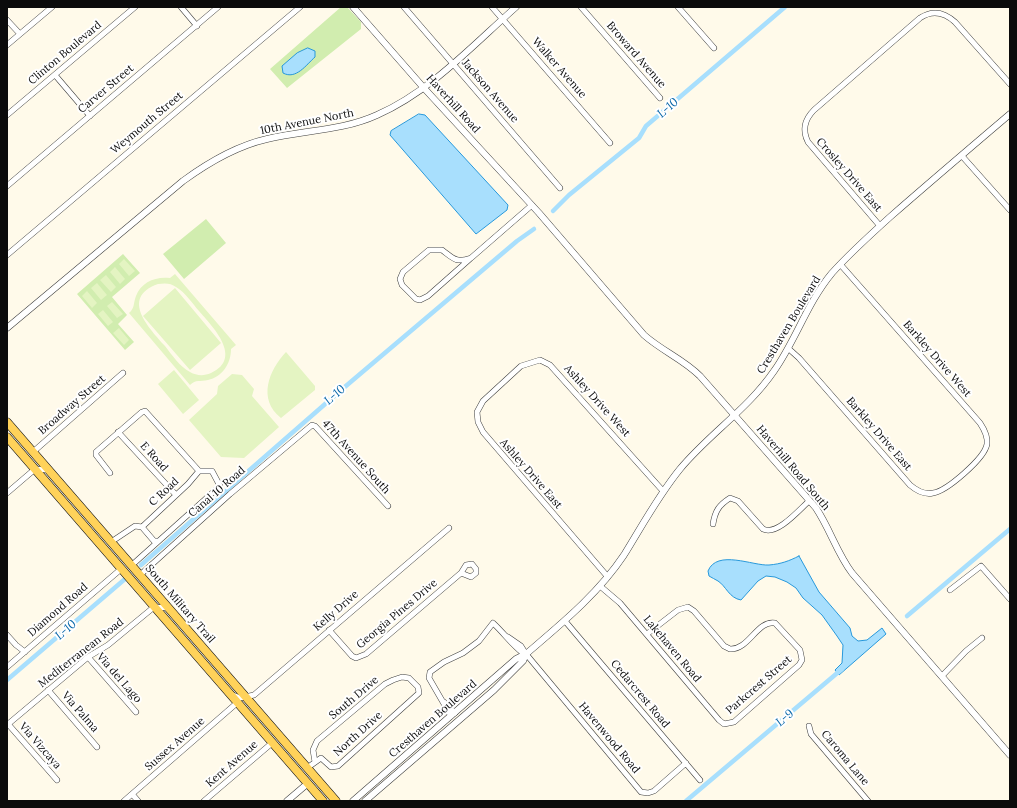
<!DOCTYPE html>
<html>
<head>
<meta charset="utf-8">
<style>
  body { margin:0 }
  #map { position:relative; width:1017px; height:808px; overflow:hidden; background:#fffaea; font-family:Lora,serif }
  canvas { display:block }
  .frame { position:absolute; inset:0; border:8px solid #0b0b0b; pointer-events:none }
</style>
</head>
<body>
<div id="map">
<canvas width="1017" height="808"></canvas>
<div class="frame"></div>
</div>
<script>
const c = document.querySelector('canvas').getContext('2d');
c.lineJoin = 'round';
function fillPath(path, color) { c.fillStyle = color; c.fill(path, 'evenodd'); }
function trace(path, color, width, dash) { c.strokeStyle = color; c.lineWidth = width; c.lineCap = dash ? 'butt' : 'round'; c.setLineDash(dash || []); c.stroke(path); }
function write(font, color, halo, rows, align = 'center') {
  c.font = font + ' Lora,serif'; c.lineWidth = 4; c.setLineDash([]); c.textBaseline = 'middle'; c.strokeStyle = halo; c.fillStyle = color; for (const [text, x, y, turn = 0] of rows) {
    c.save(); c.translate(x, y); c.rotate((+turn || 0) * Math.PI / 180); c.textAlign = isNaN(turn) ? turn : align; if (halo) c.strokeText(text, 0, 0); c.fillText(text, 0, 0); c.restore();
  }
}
fillPath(new Path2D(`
  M341,7H347L361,22V29L287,88L270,69Z
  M206,219L226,243L184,279L163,254Z
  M123,254L140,273L112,297L127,315L118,324L134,342L125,350L77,294Z`), '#d1edaf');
fillPath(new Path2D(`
  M124,259L135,271L129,276L119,264Z
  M115,267L125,279L120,284L110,272Z
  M175,274L236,345L231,349C231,364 222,377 208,380C200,382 196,379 190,385L129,313C135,308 133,304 136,296C141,282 156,276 170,278ZM158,284C165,283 171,283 176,287C185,292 192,303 199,311C212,326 244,358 211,373C204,376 197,376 190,372C180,367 172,355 165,346C150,329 119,298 158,284Z
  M106,275L116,287L111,292L100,280Z
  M97,283L107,295L101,300L91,288Z
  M175,288L221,343L190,370L143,316Z
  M87,291L97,303L92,308L82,296Z
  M112,302L123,314L117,318L107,306Z
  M103,310L113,322L108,326L98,314Z
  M119,328L129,340L124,345L113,333Z
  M286,352L315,386V390L281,418C257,399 269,370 286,352Z
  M174,370L199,400L183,414L158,384Z
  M232,374L242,375L254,389L252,396L279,427L244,458L221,457L189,420L217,394L218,386Z`), '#e4f4c2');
const water = new Path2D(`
  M308,48L315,51V57C306,65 296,80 283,73L282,66L297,53Z
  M419,114L425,115L508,205L507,210L476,234L390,135L391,131Z
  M799,556L819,592L850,628L852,636L858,641L867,640L882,628L886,634L839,675L835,670L842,663L843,645L837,636L822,615L803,598L796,588L787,582L775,577L766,576L758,581L741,600C729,598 726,586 718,581C715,579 712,578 709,576L708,571C717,549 753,566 769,565C781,564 789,561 799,556Z`);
fillPath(water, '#a8dffd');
trace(water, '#2798db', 1);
trace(new Path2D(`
  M553,211L569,195L639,138L646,126L785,7
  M141,565L340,391L517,241L534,229
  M907,616L1010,529
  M7,680L125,579
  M686,801L842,669`), '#a8dffd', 4.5);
const minor = new Path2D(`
  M181,7L197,26
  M404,7L560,188
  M492,7L610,143
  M581,7L660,98
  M678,7L714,48
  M7,20L20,34
  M7,45L52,7
  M55,75L90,116
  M7,115L135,7
  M962,156L1010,210
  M7,186L218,7
  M880,226L808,142C802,130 805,119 814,110L920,18C932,10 944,12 955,22L1010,84
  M7,255L300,7
  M471,258L428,296L420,300L416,299L402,285L400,279L403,272L429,250H442C454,259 456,263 471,258L532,205
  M789,349L799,358L910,485C917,491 924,495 933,493C947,491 985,458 987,444C988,436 984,429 980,423L840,264
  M118,432L176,495
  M33,452L123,373
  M110,473L96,455V452L142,412L145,411L199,471H212L220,486L132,565
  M7,493L35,469L47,470
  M713,524C715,511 719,505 730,498L738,501L763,529C777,536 799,510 809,501
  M142,527L188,484L199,471
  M142,527L154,541H157
  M111,542L135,526L142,527
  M140,575L230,494L312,425L315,426L388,506
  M607,576L483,432L478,422L477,412L483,401L521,366L540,360L550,365L663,491
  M600,586L620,603L719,720L724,724L734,722L799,665L802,660L800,650L775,623C757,620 749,650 730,649L724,646L694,611L688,607L678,610L647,634
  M950,590L981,566L1010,599
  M565,621L700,780
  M329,630L352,656L356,658L366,654L461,573L466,565L472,564L476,569V573L471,577L461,573
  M7,635L16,645L25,652
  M508,637L521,646L526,654L641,792L648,793L654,791L686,763
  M88,657L136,712
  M7,667L121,569
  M942,676L966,651L982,638
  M48,690L97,747
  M233,695L240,698L254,695L449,528
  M444,702L455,713
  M451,716L429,678L430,672L444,662L463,653L479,641L493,623C504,633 512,645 523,653
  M8,724L57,780
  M7,725L88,657L108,645L154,607L168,608
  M809,726L811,734L868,801
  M307,768L321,758L331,767L338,766L419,693L418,687L409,678L402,677L393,680L385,684L317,741L313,750L315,762
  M132,794L138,801
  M124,801L238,702
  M204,801L272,743`);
const tertiary = new Path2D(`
  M353,7L423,87L539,213L644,335C662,351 683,359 700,376L816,508C830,529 837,553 852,573L1010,755
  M7,328L183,181C209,162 236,146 267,139C304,130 342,131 377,115C430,92 473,45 516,7
  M287,801L307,784
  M353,801L516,659L526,654C561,624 598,594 624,555C642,526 658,496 680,469C709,434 748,409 774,371C796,340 807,303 832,273C850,253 870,235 890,217C930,182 970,148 1010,114
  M365,801L494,690L523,661L526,654`);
const primary = new Path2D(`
  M7,422L336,801
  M7,437L323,801`);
trace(minor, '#3e3e3e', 6);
trace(tertiary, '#3e3e3e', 7);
trace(primary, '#1c1c1c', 9);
trace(minor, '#fff', 5);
trace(tertiary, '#fff', 6);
trace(primary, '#ffd25a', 8);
write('11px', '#0b0b0b', '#fff', [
  ["Clinton Boulevard",65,53,-40],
  ["Broward Avenue",636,55,49],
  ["Walker Avenue",559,68,49],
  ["Carver Street",106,89,-40],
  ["Jackson Avenue",490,91,49],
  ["Haverhill Road",453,104,48],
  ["10th Avenue North",307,122,-11],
  ["Weymouth Street",147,123,-40],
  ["Crosley Drive East",849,175,49],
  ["Cresthaven Boulevard",789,325,-59],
  ["Barkley Drive West",937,359,49],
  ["Ashley Drive West",597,401,48],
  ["Broadway Street",72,405,-41],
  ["Barkley Drive East",879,434,49],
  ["E Road",154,457,48],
  ["47th Avenue South",356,457,48],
  ["Haverhill Road South",793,468,50],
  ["Ashley Drive East",531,474,49],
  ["C Road",164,492,-43],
  ["Canal 10 Road",217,492,-41],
  ["South Military Trail",180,604,49],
  ["Diamond Road",58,610,-41],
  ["Kelly Drive",336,611,-41],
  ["Georgia Pines Drive",397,614,-40],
  ["Lakehaven Road",672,649,50],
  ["Mediterranean Road",81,653,-38],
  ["Via del Lago",119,678,49],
  ["Parkcrest Street",759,685,-41],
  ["Cedarcrest Road",640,694,50],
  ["South Drive",354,698,-40],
  ["Via Palma",80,712,49],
  ["Cresthaven Boulevard",433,719,-41],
  ["North Drive",358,734,-42],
  ["Havenwood Road",609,738,50],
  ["Sussex Avenue",175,744,-41],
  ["Via Vizcaya",40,746,49],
  ["Caroma Lane",845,758,50],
  ["Kent Avenue",232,764,-41]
]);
write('italic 12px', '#0967a9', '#fff', [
  ["L-10",668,108,-41],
  ["L-10",335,395,-41],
  ["L-10",66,630,-41],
  ["L-9",785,718,-40]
]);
</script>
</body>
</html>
